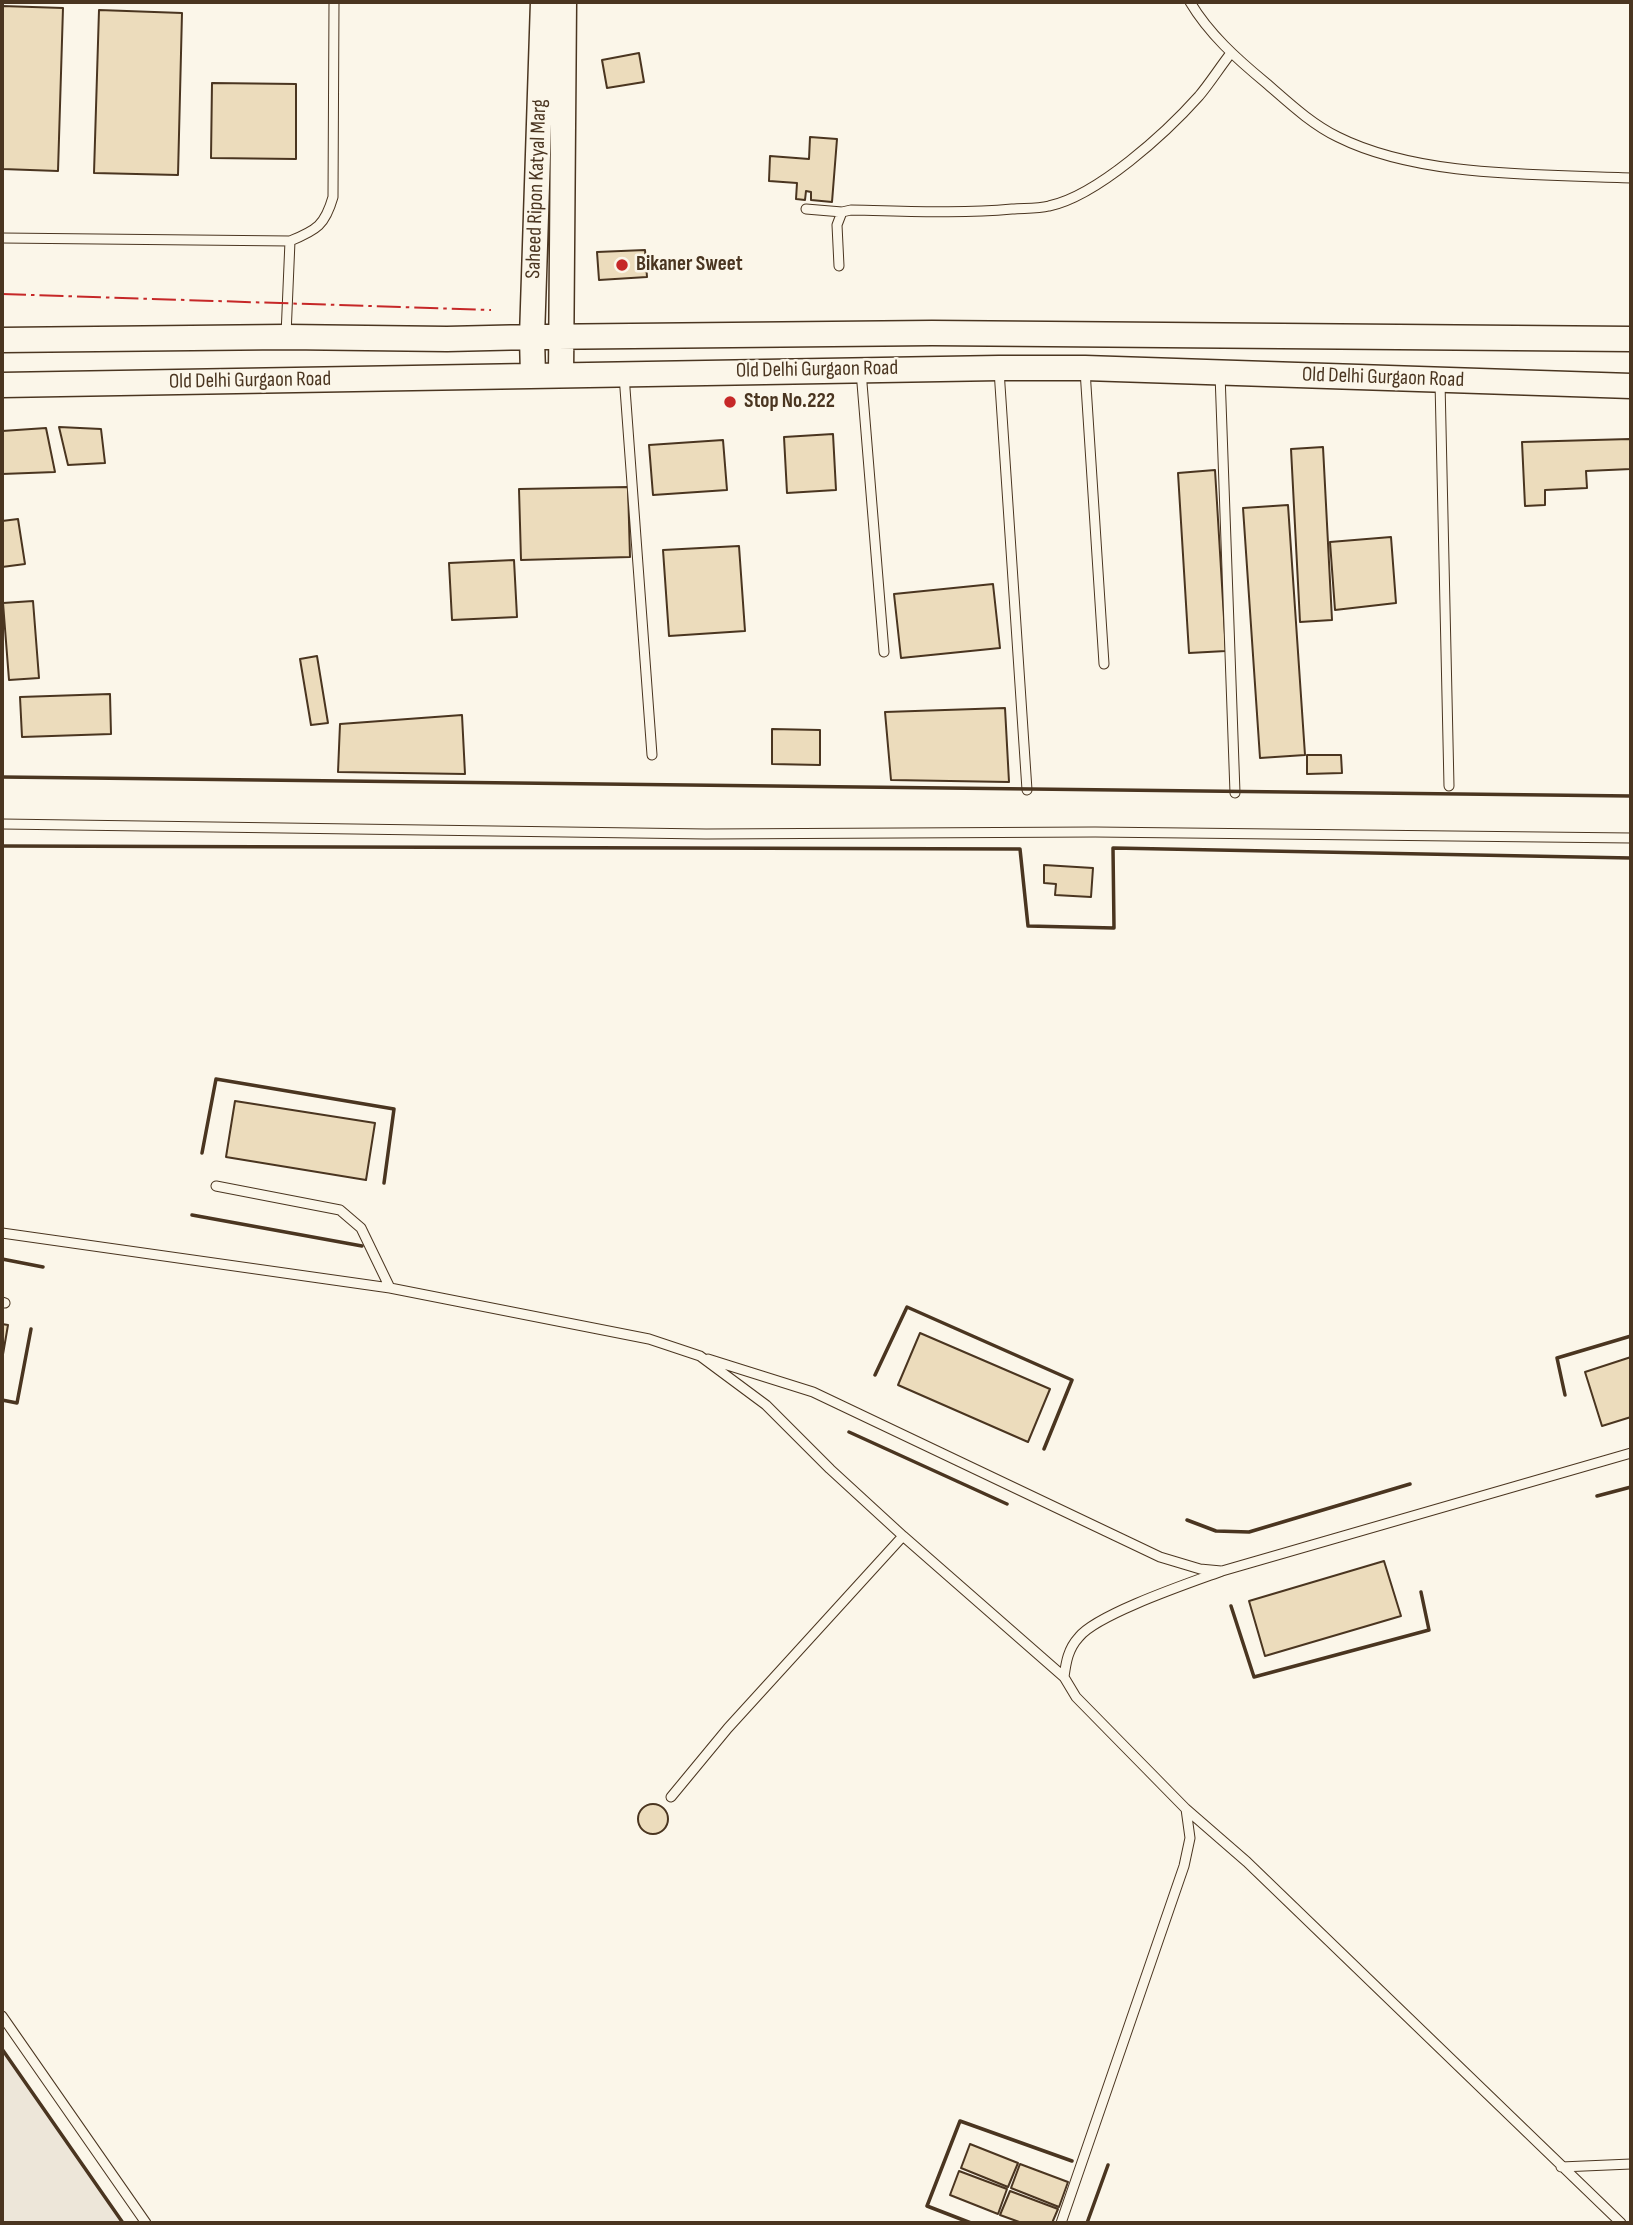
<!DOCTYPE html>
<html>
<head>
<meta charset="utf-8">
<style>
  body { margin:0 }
  #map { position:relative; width:1633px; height:2225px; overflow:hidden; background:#fbf6e9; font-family:"Sofia Sans Condensed",sans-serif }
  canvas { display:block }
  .frame { position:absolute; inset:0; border:4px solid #4a3520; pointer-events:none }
</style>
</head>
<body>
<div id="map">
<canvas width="1633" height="2225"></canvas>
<div class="frame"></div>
</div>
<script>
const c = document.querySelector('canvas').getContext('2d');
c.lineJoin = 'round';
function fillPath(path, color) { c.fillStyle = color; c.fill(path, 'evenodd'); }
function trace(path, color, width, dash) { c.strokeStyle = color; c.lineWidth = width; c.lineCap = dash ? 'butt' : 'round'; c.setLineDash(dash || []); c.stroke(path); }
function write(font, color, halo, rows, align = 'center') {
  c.font = font + ' "Sofia Sans Condensed",sans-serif'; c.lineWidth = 5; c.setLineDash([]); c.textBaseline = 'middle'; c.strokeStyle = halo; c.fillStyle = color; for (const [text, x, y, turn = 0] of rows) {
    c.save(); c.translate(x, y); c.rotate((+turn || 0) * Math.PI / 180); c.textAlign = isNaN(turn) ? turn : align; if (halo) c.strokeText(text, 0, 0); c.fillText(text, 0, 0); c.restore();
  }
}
const green = new Path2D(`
  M2,2049L123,2223H2Z`);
fillPath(green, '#ede6d9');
trace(green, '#887966', 2);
const building = new Path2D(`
  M2,6L63,8L58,171L2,169Z
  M99,10L182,13L178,175L94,173Z
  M639,53L644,82L607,88L602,60Z
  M212,83L296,84V159L211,158Z
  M810,137L837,139L832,202L811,200V192L806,191L805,200L796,199L797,183L769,181L770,156L809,159Z
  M645,250L647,277L599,280L597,252Z
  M59,427L101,429L105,463L68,465Z
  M46,428L55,472L2,474V431Z
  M833,434L836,490L787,493L784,437Z
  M1630,439L1631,469L1586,471L1587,488L1545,490V505L1525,506L1522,442Z
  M723,440L727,490L653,495L649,445Z
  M1323,447L1332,620L1300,622L1291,449Z
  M1215,470L1226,651L1189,653L1178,473Z
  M628,487L630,557L521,560L519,489Z
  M1288,505L1305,755L1260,758L1243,508Z
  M18,519L25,564L2,567V521Z
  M1391,537L1396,603L1335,610L1330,542Z
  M739,546L745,631L669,636L663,550Z
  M514,560L517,617L452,620L449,563Z
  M993,584L1000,648L901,658L894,594Z
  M33,601L39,678L9,680L3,603Z
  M317,656L328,723L311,725L300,659Z
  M110,694L111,734L22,737L20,697Z
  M1005,708L1009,782L891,780L885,712Z
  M462,715L465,774L338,772L340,724Z
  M772,729L820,730V765L772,764Z
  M1307,755H1341L1342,773L1307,774Z
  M1044,865L1093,868L1091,897L1055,895L1056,884L1044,883Z
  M235,1101L375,1123L366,1180L226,1157Z
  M2,1324L8,1325L2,1360Z
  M920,1333L1050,1389L1028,1442L898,1385Z
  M1631,1357V1417L1602,1426L1585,1372Z
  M1384,1561L1401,1616L1265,1656L1249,1601Z
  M638 1819a15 15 0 1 1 30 0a15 15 0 1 1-30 0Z
  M970,2144L1018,2163L1008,2187L961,2168Z
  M1020,2164L1068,2182L1059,2207L1011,2188Z
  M959,2171L1007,2189L998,2214L950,2195Z
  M1010,2191L1058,2209L1052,2223H1022L1000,2215Z`);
fillPath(building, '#ecdcbc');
trace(building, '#4a3520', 2);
const lane = new Path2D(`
  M1190,2C1209,34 1237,59 1266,83C1288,102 1311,124 1338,137C1420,178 1540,174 1631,178
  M806,209L842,212
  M2,238L290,241C317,230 325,225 333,197L334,2
  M839,266L837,225L842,212L851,210C905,211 959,214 1012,209C1024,208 1037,209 1049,206C1097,196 1166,133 1199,96C1210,83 1220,67 1231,53
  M286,335L290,241
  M999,370L1027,790
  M1085,370L1104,664
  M861,371L884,652
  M1220,374L1235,793
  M624,375L652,755
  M1440,382L1449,786
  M2,824L706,834L1095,832L1631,838
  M216,1186L340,1210L361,1228L390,1288
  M2,1233L390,1288L649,1339L700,1356L766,1405L830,1469L903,1536L1064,1677
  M2,1302L5,1303
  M708,1359L813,1392L1160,1557L1200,1569L1221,1571
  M671,1797L728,1728L903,1536
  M2,2016L146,2223
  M1561,2167L1631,2164
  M1061,2223L1184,1866L1190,1838L1186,1809
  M1621,2223L1247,1862L1186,1809L1076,1697L1064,1677C1066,1662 1068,1649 1079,1637C1097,1614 1192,1582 1222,1571L1631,1453`);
const secondary = new Path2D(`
  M2,340L286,337L447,339L532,337L932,333L1631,339
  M561,375L564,2
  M533,376L532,337L543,2
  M2,385L999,368H1085L1631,386`);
trace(lane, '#4a3520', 11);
trace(secondary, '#4a3520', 27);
trace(lane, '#fbf6e9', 9);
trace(secondary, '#fbf6e9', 24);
trace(new Path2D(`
  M2,777L1631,796
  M2,846L1020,849L1028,926L1114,928L1113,848L1631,858
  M202,1153L216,1079L394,1109L384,1183
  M192,1215L362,1246
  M2,1259L43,1267
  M875,1375L907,1307L1072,1380L1044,1449
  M1565,1395L1557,1358L1631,1336
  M2,1400L17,1403L31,1329
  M849,1432L1007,1504
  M1597,1496L1631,1487
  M1187,1520L1216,1531L1249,1532L1410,1484
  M1231,1606L1254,1677L1429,1630L1421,1592
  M2,2049L123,2223
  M971,2223L927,2206L960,2121L1072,2161
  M1087,2223L1108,2165`), '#4a3520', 3.5);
trace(new Path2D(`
  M2,294L491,310`), '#c62828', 2, [24, 5, 3.5, 5]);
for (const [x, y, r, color] of [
  [622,265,7,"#c62828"],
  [730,402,7,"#c62828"]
]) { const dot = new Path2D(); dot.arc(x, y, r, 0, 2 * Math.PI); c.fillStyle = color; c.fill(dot); trace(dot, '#fbf6e9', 2.5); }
write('21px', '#4a3520', '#fbf6e9', [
  ["Saheed Ripon Katyal Marg",537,189,-88],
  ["Old Delhi Gurgaon Road",817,370,-1],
  ["Old Delhi Gurgaon Road",1383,378,2],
  ["Old Delhi Gurgaon Road",250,381,-1]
]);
write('bold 21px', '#4a3520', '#fbf6e9', [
  ["Bikaner Sweet",636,265],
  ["Stop No.222",744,402]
], 'left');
</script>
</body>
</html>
